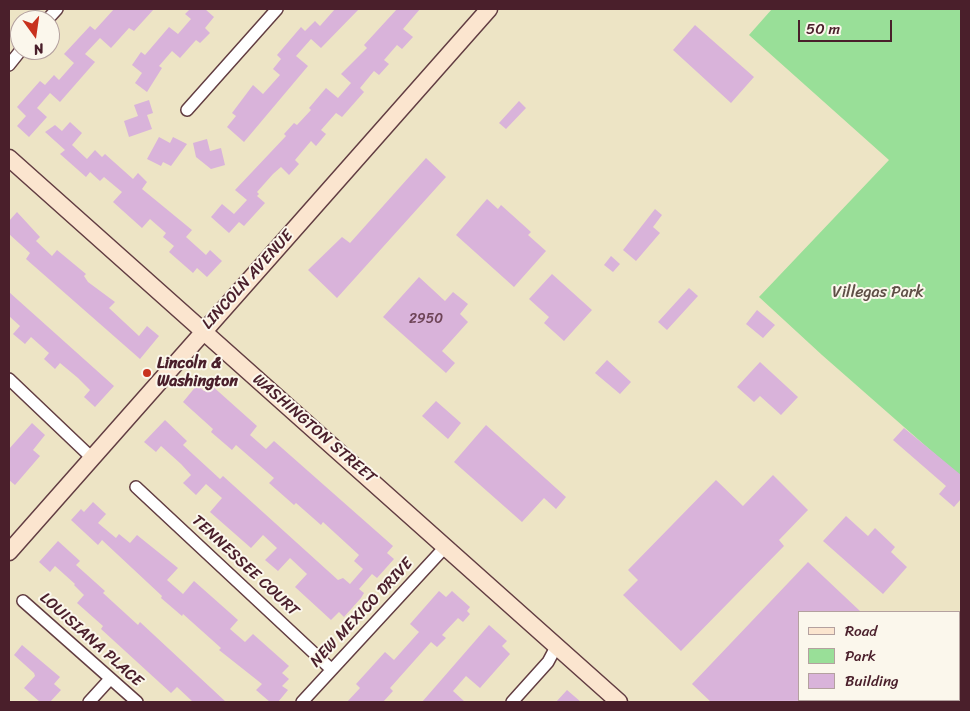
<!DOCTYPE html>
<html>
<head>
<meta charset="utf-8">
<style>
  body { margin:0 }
  #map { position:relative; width:970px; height:711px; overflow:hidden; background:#ede4c5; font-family:Sriracha,sans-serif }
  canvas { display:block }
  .frame { position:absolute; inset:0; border:10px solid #4a1f2b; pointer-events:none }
  .legend { position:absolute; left:798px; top:611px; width:162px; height:90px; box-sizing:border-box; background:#fbf7ec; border:1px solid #b4a19f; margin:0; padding:6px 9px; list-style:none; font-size:15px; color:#4a1f2b }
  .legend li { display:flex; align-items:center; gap:10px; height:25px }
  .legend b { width:25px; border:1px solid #b4a19f }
  .north { position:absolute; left:10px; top:10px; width:50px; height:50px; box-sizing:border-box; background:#fbf7ec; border:1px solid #b4a19f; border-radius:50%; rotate:166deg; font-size:14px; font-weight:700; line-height:20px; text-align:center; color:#4a1f2b }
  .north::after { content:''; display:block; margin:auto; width:18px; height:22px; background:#c8321e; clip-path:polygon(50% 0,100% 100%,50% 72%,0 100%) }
  .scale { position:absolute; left:798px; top:20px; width:94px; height:22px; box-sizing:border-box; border:2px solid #4a1f2b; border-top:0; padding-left:6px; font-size:15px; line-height:18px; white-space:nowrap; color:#4a1f2b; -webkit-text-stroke:4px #fbf7ec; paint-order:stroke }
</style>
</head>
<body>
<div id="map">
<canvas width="970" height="711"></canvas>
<div class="frame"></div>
<ul class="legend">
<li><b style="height:6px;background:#fbe5cf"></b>Road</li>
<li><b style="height:14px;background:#99df98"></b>Park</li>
<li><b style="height:14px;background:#d9b3da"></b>Building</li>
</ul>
<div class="north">N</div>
<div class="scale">50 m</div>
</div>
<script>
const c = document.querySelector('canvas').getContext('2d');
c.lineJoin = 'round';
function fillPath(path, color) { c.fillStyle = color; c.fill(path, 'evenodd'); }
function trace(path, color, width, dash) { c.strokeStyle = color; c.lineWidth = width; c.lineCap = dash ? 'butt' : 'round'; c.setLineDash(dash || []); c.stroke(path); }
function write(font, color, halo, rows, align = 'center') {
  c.font = font + ' Sriracha,sans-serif'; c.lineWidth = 4; c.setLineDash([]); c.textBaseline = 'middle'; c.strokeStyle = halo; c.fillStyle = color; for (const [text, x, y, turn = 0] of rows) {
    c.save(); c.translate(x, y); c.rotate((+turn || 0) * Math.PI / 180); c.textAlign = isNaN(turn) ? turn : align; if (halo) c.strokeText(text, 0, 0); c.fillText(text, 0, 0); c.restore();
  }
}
fillPath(new Path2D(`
  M772,9H961V477L822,355L759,297L889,160L749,35Z`), '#99df98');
fillPath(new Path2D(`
  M114,9H154L134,31L129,28L111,48L100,38L85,54L95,62L60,102L50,93L37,108L47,117L29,137L17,126L26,116L17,107L40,81L45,85L54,75L59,80L74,63L64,54L90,26L95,30Z
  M190,9H205L214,17L205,28L210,33L200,43L196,40L180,58L172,51L159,66L162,68L147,92L135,83L142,73L132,65L141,52L145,55L169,27L178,34L191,19L185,14Z
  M335,9H359L321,48L311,39L296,56L308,66L244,142L227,127L236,116L232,113L253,85L263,94L280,75L273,69L281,59L277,55L301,27L305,31L315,21L320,26Z
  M397,9H420L403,29L413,37L402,49L397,45L384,60L389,64L379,75L374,71L360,88L364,92L342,117L336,113L321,130L326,134L316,146L311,141L295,160L299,164L289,175L281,167L273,174L257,192L259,194L257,196L265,203L244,226L239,222L229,233L211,217L222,204L234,214L247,200L235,190L286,136L284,134L294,123L297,125L311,110L309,108L326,88L338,98L351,83L341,74L367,48L364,45Z
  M695,25L754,77L731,103L673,50Z
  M149,100L153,113L147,115L152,129L129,137L124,121L138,116L134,105Z
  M519,101L526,108L506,129L499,123Z
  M70,122L82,133L72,145L87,159L95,150L102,157L105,154L133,179L138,173L147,182L142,189L192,230L186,237L206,255L210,250L222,261L207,277L197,268L193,273L169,252L174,246L163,237L166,233L150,219L142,228L113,202L122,192L104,177L100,181L90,172L86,177L60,154L65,150L45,132L55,125L62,131Z
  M159,137L170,143L173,137L187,144L171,166L163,162L161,166L147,159Z
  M207,139L210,151L221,148L225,165L211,169L196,157L193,143Z
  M426,158L446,177L337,298L308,270L342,237L350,243Z
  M487,199L498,209L501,205L531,232L528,235L546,251L514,287L456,235Z
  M655,209L662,215L653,227L660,233L636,261L623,250Z
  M17,212L40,237L36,241L52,256L57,250L86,274L84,276L88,282L115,302L109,308L139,336L147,326L159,336L140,359L26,259L30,253L9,234V221Z
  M611,256L620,264L613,272L604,265Z
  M552,274L592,310L564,341L544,323L549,317L529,299Z
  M419,277L445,301L453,292L468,304L460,314L468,322L442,351L455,363L446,373L383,317Z
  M689,288L698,296L667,330L658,322Z
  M9,292L114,386L95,407L84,397L90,390L78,378L60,363L55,369L44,359L49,353L31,337L25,344L13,334L20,326L9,316Z
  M757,310L775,325L763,338L746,324Z
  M607,360L631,382L620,394L595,373Z
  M760,362L798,397L781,415L760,396L754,402L737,387Z
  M210,384L257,426L250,435L266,449L274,441L393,546L387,553L394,559L377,578L372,574L359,589L364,593L361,598L344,617L339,612L331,620L295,587L307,574L290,558L278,571L265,560L277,548L263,535L251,548L210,512L222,498L206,484L196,495L183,483L191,475L181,464L161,446L156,452L144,442L165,420L187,441L183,445L220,479L223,476L338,580L343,578L350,584L363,569L354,561L359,555L323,522L321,525L296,503L294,505L269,483L274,478L236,445L232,450L211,432L213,429L183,402L197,385L204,391Z
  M436,401L461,423L448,439L422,416Z
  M32,423L45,435L33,450L40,456L15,485L9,480V449Z
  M486,425L566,497L556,509L544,498L522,522L454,462Z
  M904,428L961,475V499L954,507L939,494L946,486L893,440Z
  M773,475L808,510L779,540L784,546L681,651L623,595L638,580L628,570L716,480L743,506Z
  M93,502L106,514L98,523L116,538L119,534L130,543L137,535L178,568L167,580L183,594L194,581L238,620L230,629L245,642L253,634L289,666L282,673L289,679L282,686L288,690L278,702H270L256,690L262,684L219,650L221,648L183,614L182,616L161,598L162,596L102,540L98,545L71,520L81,509L84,512Z
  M846,516L868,536L875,528L895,547L891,552L907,567L883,594L823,541Z
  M58,541L80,561L76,565L105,591L103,593L138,625L140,622L226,702H193L177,687L171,693L101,629L103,626L77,603L84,595L74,585L75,584L55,566L50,572L39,562Z
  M808,562L861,612H799V702H711L692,684Z
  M439,591L446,597L452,591L470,607L467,611L470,614L463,622L458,618L442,635L446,638L437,647L431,642L390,688L393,691L383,702H347L360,688L356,684L385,652L394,660L419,632L410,624Z
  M489,625L507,641L502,646L510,654L480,688L466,676L453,691L465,702H422Z
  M22,645L60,677L54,684L61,690L50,702H40L24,688L35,676L34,673L14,655Z
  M567,690L581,702H556Z`), '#d9b3da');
const street = new Path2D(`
  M47,20L57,9
  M9,65L21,50
  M187,110L277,9
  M9,379L92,458
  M136,487L331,669
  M23,601L137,702
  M959,684L961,681
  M89,702L110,679
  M302,702L446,546
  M512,702L548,662L556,647
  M943,702L945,700`);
const secondary = new Path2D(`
  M9,158L619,702
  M9,552L489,9`);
trace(street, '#623d42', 14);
trace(secondary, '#623d42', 19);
trace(street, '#fff', 11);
trace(secondary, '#fbe5cf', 16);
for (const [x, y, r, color] of [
  [147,373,5,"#c8321e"]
]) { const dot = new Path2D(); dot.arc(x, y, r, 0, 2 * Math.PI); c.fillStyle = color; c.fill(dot); trace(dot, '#fbf7ec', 2); }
write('14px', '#6e4457', null, [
  ["2950",426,319]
]);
write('16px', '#4a1f2b', '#fbf7ec', [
  ["LINCOLN AVENUE",248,280,-48],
  ["WASHINGTON STREET",314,429,41],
  ["TENNESSEE COURT",245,566,43],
  ["NEW MEXICO DRIVE",362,613,-47],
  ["LOUISIANA PLACE",91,640,42]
]);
write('16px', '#5e4f46', '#fbf7ec', [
  ["Villegas Park",878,293]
]);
write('bold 16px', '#4a1f2b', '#fbf7ec', [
  ["Lincoln &",157,364],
  ["Washington",157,382]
], 'left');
</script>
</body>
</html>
